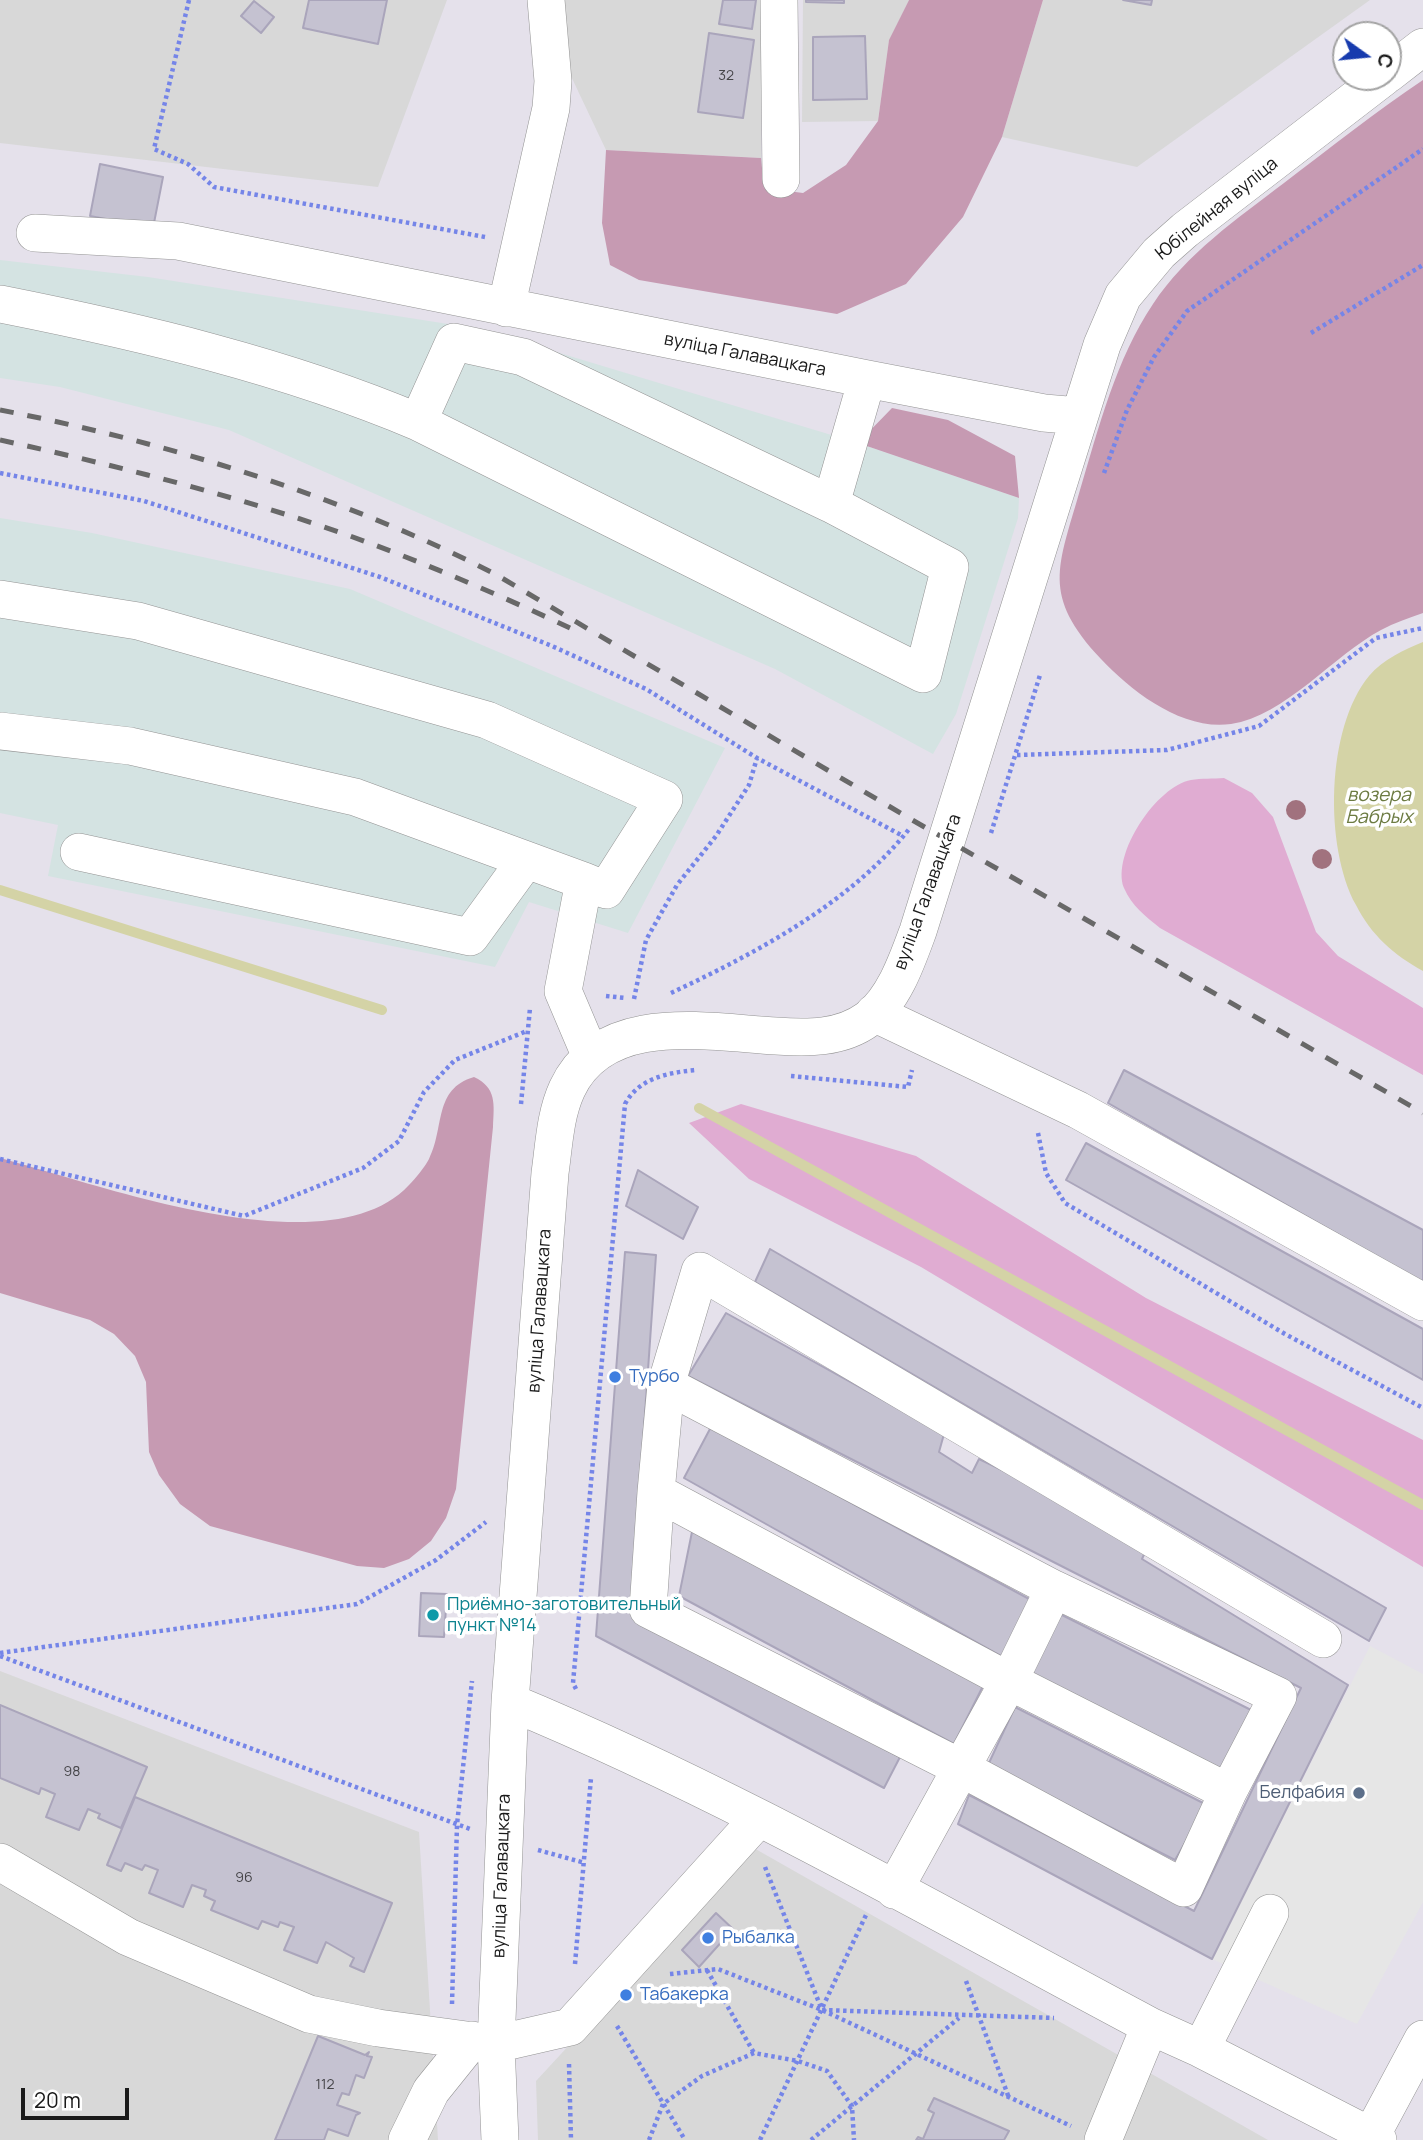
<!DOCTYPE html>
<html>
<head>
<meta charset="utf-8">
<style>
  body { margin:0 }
  #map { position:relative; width:1423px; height:2140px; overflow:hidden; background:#e5e1eb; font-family:Manrope,sans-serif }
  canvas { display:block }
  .north { position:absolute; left:1332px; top:21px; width:70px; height:70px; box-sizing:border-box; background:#fff; border:2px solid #a3a3a3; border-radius:50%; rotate:105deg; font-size:19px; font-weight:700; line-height:28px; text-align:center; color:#1a1a1a }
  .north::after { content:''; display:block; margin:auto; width:24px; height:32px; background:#173bae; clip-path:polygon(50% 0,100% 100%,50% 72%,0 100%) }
  .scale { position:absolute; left:21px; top:2088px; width:108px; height:32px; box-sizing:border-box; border:4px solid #1a1a1a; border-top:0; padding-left:9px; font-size:21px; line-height:24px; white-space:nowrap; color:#1a1a1a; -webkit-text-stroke:5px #fff; paint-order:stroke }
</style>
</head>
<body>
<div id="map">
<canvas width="1423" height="2140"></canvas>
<div class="north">С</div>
<div class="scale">20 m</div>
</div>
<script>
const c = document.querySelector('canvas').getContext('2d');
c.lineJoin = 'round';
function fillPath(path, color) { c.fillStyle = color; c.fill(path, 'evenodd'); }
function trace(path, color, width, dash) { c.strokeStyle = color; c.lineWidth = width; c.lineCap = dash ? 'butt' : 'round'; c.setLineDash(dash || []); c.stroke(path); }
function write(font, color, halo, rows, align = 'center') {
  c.font = font + ' Manrope,sans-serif'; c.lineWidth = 7; c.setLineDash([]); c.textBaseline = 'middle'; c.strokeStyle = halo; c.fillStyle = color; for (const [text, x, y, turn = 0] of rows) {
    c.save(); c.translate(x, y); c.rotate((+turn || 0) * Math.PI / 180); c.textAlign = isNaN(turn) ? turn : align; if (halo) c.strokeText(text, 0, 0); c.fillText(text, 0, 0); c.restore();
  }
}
fillPath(new Path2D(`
  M0,0H447L378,187L0,143Z
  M563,0H761V158L606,150L569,72Z
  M803,0H909L889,41L878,121L802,122Z
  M1043,0H1370L1137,167L1002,137Z
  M0,1671L419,1832L438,2140H0Z
  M752,1847L1268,2140H538L536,2081Z`), '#d8d8d8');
fillPath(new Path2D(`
  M0,260L148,277L480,329L858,443L1019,498L1018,518L956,714L933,754L775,669L229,430L60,387L0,378Z
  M0,518L92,533L350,589L725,748L628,933L529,902L495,967L48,876L58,825L0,813Z`), '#d4e3e2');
fillPath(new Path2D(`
  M1224,778L1252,793L1273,817L1316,932L1338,956L1423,1008V1075L1160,928C1145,916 1132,906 1124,888C1111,854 1157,786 1191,780C1201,778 1213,779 1224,778Z
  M741,1104L916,1156L1146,1298L1423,1440V1567L921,1267L749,1179L689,1123Z`), '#e0acd2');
fillPath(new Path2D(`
  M909,0H1043L1002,137L963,217L906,284L837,314L639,280L610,265L602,223L606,150L761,158L764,188L803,193L846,165L878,121L889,40Z
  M1423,80V613C1409,618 1394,623 1381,630C1334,655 1285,716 1231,724C1183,731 1132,692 1101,659C1041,595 1058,567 1080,490C1099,427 1116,359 1153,304C1186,254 1238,218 1284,183C1330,148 1375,112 1423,80Z
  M892,408L948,420L1015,456L1019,498L858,443Z
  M474,1077C497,1088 494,1104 493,1127L456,1489L446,1518L431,1541L409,1559L384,1568L357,1566L210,1526L180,1504L159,1475L149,1452L146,1382L135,1356L114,1334L90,1320L0,1293V1158C98,1184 329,1271 409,1185C416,1178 424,1168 429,1159C445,1128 433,1089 474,1077Z`), '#c69ab2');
fillPath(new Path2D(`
  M1370,1646L1423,1674V1902L1357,2024L1212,1959Z`), '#e6e6e6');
fillPath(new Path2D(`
  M1423,642V971C1394,955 1371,935 1356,905C1324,847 1326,728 1369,676C1383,659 1404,650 1423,642Z`), '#d4d3a6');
trace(new Path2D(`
  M0,890L382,1010
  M699,1108L1423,1505`), '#d4d3a6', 10);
const building = new Path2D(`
  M309,0H387L378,44L303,28Z
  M723,0H756L752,29L719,24Z
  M806,0H844V3L806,2Z
  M1123,0H1152L1151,5Z
  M254,1L274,17L261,33L241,16Z
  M709,33L754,40L743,118L698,112Z
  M865,36L867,99L813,100V37Z
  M100,164L163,177L153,228L90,216Z
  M1124,1070L1423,1230V1283L1108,1103Z
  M1086,1143L1423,1329V1380L1066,1180Z
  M638,1170L698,1207L683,1239L626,1206Z
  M770,1249L1386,1608L1369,1641L755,1282Z
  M625,1252L656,1255L631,1614L900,1757L884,1788L596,1636Z
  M726,1313L944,1434L939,1452L972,1473L979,1459L1150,1541L1142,1559L1348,1685L1212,1959L958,1824L969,1795L1194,1911L1301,1688L688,1376Z
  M711,1427L1031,1600L1003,1657L684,1478Z
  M693,1527L984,1684L954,1744L679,1596Z
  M421,1593L447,1594L444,1637L419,1636Z
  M1060,1614L1253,1711L1225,1771L1027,1674Z
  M0,1705L147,1767L121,1828L98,1818L100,1814L88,1809L79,1830L46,1817L55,1794L41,1788L39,1794L0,1778Z
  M1015,1707L1207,1805L1175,1860L988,1765Z
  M135,1797L392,1903L364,1972L350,1966L354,1958L326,1942L317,1963L284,1950L294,1927L280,1922L278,1927L262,1921L258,1929L211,1910L215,1901L204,1896L206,1890L192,1885L183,1907L149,1893L158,1870L145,1865L142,1870L125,1863L121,1871L107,1865Z
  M716,1913L733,1929L699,1967L682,1950Z
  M318,2036L365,2055L369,2052L367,2056L372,2057L364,2078L356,2075L349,2095L342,2093L337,2105L360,2113L356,2115L348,2136L328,2129L324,2140H275Z
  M934,2098L1009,2131L1004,2140H916L918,2137L923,2139L934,2113L928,2110Z`);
fillPath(building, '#c5c2d1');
trace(building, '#aaa5bb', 2);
const minor = new Path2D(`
  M779,0L781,179
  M1388,74L1423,47
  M35,233L178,241L867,379L1044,413L1079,416
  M0,304C141,332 285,366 418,422L923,674L950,567L831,504L523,357L454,342L418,422
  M506,308L551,108L553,81L546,0
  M831,504L867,379
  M0,599L138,621L487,720L664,799L606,890L584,881
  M0,731L130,746L355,797L584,881L563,991L591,1057
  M79,852L470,937L526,860
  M874,1013L1078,1110L1423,1302
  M656,1492L666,1385
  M1054,1589L1278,1696L1228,1792L1009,1681L656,1492L648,1609L961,1768L1184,1888L1228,1792
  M510,1702C730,1793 939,1914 1150,2026L1201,2049L1378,2140
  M0,1862L128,1937L309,2014L378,2028L496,2044L570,2027L758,1819
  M894,1890L1009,1681L1054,1589L666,1385L700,1271L1323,1639
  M1201,2049L1270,1913
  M1371,2136L1423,2039
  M407,2140L431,2091L472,2040
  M500,2140L496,2044L510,1702L550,1173C554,1145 555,1115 567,1089C603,1011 707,1032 776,1036C807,1038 841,1039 868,1019C894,999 907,961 918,931L1102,345L1123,296L1159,253L1185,230L1384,77
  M1103,2140L1150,2026`);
trace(minor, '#949494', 38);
trace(new Path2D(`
  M189,0L154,149L188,164L214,187L485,237
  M1311,333L1423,265
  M0,473L144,501L380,577L552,646L646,689L757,758L903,836
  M1104,473L1127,410L1154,357L1187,311L1423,149
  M1017,755L1167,750L1259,726L1376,638L1423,628
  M991,833L1040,675
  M671,993C756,953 851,903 910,828
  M606,996L625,998
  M634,999L646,940L677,885L716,836L749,785L757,758
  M791,1076L908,1087L912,1070
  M521,1104L530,1008
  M1038,1133L1046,1173L1065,1203L1285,1334L1423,1408
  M0,1159L244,1216L363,1168L399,1141L424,1092L455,1060L527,1031
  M0,1653L357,1604L436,1560L486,1522
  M0,1656L470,1829
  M576,1689L573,1683L625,1104C639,1078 667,1073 695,1070
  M538,1850L585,1863
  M765,1867L822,2010L1054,2018
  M575,1964L591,1778
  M707,1970L754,2053
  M670,1974L718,1969L822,2010L1071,2126
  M966,1981L1009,2098
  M452,2004L457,1825L472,1681
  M617,2026L685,2140
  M569,2064L571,2140
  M649,2140L663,2104L702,2076L754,2053L798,2061L827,2071L852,2106L854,2140
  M760,2140L866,1915
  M811,2140L959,2018`), '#7585e8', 4.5, [3.5, 3.5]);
trace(minor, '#fff', 37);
trace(new Path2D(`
  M0,410C166,442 345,497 495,574L914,821L1423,1113
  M0,440C114,465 229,494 339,532C418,560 495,593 570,628`), '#686868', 5, [14, 14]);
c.fillStyle = '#a1727e';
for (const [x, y] of [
  [1296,810],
  [1322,859]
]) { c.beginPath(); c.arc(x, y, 10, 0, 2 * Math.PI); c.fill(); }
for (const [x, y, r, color] of [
  [615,1377,7,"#3f7fe0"],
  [433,1615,7,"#0f9aa8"],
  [1359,1793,7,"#5c6f8a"],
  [708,1938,7,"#3f7fe0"],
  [626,1995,7,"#3f7fe0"]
]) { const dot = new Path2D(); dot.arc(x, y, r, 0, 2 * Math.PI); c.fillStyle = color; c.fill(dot); trace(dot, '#fff', 2.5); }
write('14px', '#454448', null, [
  ["32",726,76],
  ["98",72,1772],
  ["96",244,1878],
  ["112",325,2085]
]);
write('18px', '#1a1a1a', '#fff', [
  ["Юбілейная вуліца",1217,209,-39],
  ["вуліца Галавацкага",745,355,11],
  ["вуліца Галавацкага",928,892,-70],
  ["вуліца Галавацкага",540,1311,-86],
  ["вуліца Галавацкага",502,1876,-88]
]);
write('18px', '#366cbe', '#fff', [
  ["Турбо",629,1377],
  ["Рыбалка",722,1938],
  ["Табакерка",640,1995]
], 'left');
write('18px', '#0d838f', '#fff', [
  ["Приёмно-заготовительный",447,1605],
  ["пункт №14",447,1626]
], 'left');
write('18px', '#4e5e75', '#fff', [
  ["Белфабия",1345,1793]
], 'right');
write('italic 19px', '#6c7b42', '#fff', [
  ["возера",1379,796],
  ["Бабрых",1379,818]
]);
</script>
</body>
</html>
